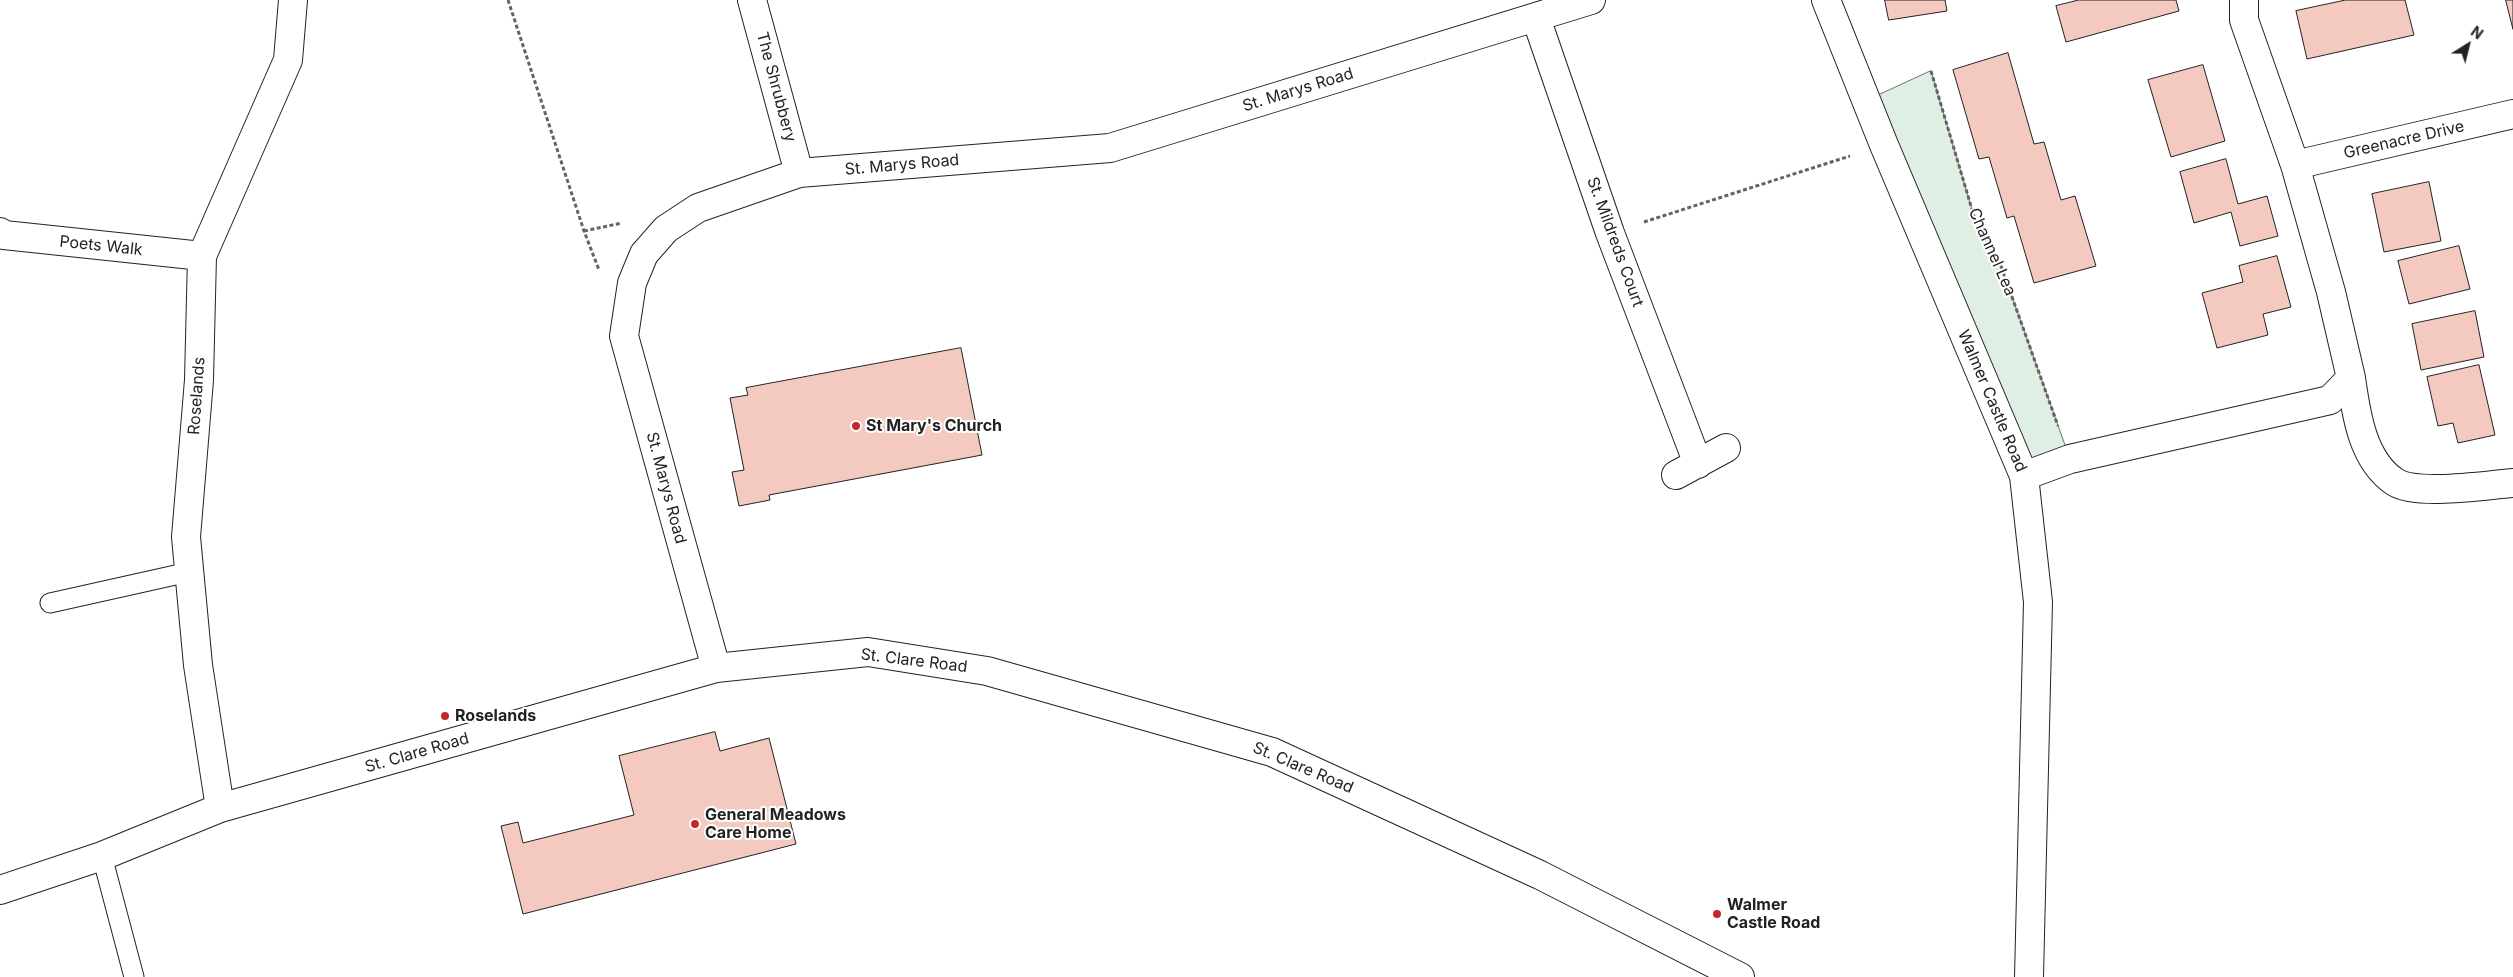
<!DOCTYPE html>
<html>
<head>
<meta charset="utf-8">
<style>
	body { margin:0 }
	#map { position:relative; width:2513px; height:977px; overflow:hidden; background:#fff; font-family:Inter,sans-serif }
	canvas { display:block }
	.north { position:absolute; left:2443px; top:20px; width:50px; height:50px; -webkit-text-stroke:4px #fff; paint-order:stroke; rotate:36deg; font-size:14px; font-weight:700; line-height:20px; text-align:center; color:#222 }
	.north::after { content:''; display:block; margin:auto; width:18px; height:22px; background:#222; clip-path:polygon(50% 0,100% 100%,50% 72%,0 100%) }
</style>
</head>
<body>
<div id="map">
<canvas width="2513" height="977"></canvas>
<div class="north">N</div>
</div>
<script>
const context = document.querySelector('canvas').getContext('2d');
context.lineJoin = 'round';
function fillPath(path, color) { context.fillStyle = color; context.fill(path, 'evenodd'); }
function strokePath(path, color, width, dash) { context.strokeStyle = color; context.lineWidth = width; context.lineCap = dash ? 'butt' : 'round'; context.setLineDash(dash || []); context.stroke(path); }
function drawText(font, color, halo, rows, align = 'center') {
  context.font = font + ' Inter,sans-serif'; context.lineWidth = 4; context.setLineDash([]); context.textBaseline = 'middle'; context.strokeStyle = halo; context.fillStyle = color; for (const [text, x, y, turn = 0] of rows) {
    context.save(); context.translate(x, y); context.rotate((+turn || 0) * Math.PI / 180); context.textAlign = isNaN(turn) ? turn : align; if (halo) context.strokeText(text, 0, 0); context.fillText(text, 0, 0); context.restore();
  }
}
const green = new Path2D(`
	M 1931,71 L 1976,223 L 2001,266 L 2070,459 L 2024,476 L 1866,101 Z`);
fillPath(green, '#e0efe3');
strokePath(green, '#6f6f6f', 1);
const building = new Path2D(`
	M 1885,0 L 1945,0 L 1947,11 L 1889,20 Z
	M 2079,0 L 2176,0 L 2179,11 L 2066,42 L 2056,6 Z
	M 2346,0 L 2405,0 L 2414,35 L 2307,59 L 2296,11 Z
	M 2506,0 L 2513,0 L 2513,29 Z
	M 2008,53 L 2034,144 L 2044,142 L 2061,200 L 2075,196 L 2096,266 L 2034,283 L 2014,216 L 2007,218 L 1989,157 L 1979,159 L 1953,70 Z
	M 2203,65 L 2225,141 L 2171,157 L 2148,80 Z
	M 2226,159 L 2238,204 L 2267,196 L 2278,236 L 2240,246 L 2231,212 L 2194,223 L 2180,172 Z
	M 2429,182 L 2441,241 L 2384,252 L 2372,194 Z
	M 2459,246 L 2470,289 L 2409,304 L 2398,261 Z
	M 2277,256 L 2291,307 L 2263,314 L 2268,335 L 2217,348 L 2202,293 L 2243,282 L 2239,266 Z
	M 2475,311 L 2484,357 L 2421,370 L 2412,324 Z
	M 961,348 L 982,455 L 769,495 L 770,500 L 739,506 L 732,472 L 744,470 L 730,398 L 748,395 L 746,388 Z
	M 2479,365 L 2495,435 L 2458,443 L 2453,423 L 2438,426 L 2427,377 Z
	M 715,732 L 720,751 L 769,738 L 796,844 L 523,914 L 501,826 L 518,822 L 523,843 L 634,815 L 619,756 Z`);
fillPath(building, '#f3c9c0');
strokePath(building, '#222', 1);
const lane = new Path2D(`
	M 50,603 L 189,572
	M 102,856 L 134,977`);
const street = new Path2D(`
	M 752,0 L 799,173
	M 1826,0 L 1884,145 L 2024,476 L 2038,602 L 2029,977
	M 1536,18 L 1610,233 L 1698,464
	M 2295,165 L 2513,114
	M 0,232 L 4,235 L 202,256
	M 2351,378 C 2356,413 2362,460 2395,482 C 2417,496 2486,485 2513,483
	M 1676,475 L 1726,448
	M 2024,476 L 2070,459 L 2330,400 L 2351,378 L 2331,292 L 2295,165 L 2244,20 L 2244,0
	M 716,668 L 624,336 L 632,283 L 644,254 L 666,229 L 698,208 L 799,173 L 1110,148 L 1591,0
	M 220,808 L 198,665 L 186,537 L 199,380 L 202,256 L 288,60 L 293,0
	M 0,890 L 102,856 L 220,808 L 716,668 L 868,652 L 987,671 L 1272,752 L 1540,875 L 1740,977`);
strokePath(lane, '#222', 21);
strokePath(street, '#222', 30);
strokePath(new Path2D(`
	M 508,0 L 584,231 L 599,270
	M 1931,71 L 1976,223 L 2001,266 L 2058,426
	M 1644,222 L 1850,156
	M 584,231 L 622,223`), '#646464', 3, [4, 2.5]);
strokePath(lane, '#fff', 19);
strokePath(street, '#fff', 28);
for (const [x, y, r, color] of [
	[856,426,5,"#c62828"],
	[445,716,5,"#c62828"],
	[695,824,5,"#c62828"],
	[1717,914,5,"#c62828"]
]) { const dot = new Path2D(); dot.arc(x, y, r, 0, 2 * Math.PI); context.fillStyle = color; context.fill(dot); strokePath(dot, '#fff', 2); }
drawText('16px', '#222', '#fff', [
	["The Shrubbery",776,87,75],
	["St. Marys Road",1298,90,-17],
	["Greenacre Drive",2404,140,-13],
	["St. Marys Road",902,165,-5],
	["St. Mildreds Court",1615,242,70],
	["Poets Walk",101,246,6],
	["Channel Lea",1992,252,66],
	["Roselands",197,396,-86],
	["Walmer Castle Road",1992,401,67],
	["St. Marys Road",666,488,75],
	["St. Clare Road",914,661,7],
	["St. Clare Road",417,753,-16],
	["St. Clare Road",1303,768,23]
]);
drawText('bold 16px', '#222', '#fff', [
	["St Mary's Church",866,426],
	["Roselands",455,716],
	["General Meadows",705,815],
	["Care Home",705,833],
	["Walmer",1727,905],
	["Castle Road",1727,923]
], 'left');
</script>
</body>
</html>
